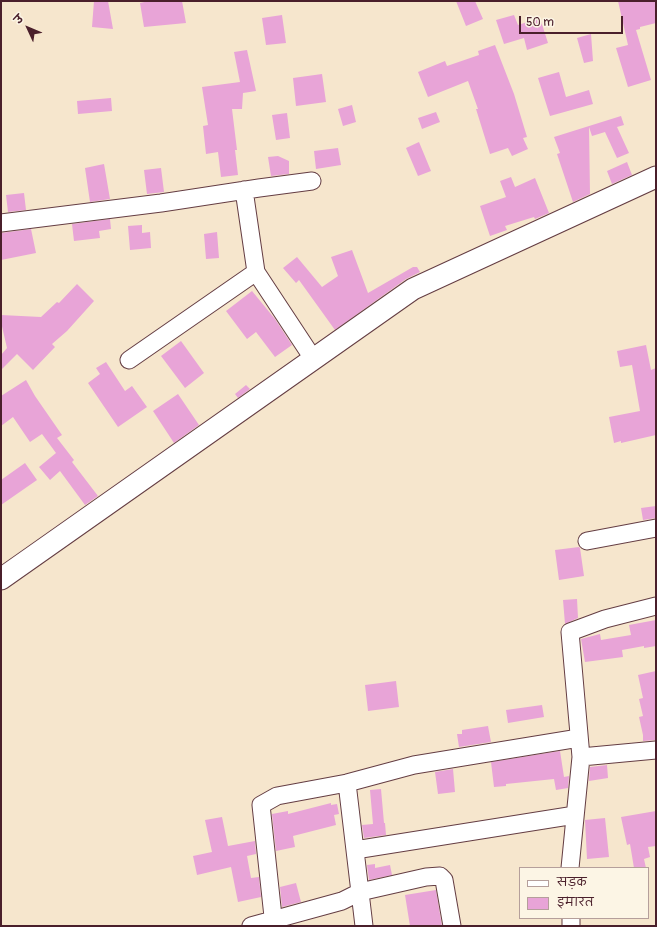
<!DOCTYPE html>
<html>
<head>
<meta charset="utf-8">
<style>
	body { margin:0 }
	#map { position:relative; width:657px; height:927px; overflow:hidden; background:#f6e6cd; font-family:Pangolin,"Playpen Sans Deva",sans-serif }
	canvas { display:block }
	.frame { position:absolute; inset:0; border:2px solid #4a1f2b; pointer-events:none }
	.legend { position:absolute; left:519px; top:867px; width:130px; height:52px; box-sizing:border-box; background:#fcf5e5; border:1px solid #b59f9b; margin:0; padding:5px 7px; list-style:none; font-size:12px; color:#4a1f2b }
	.legend li { display:flex; align-items:center; gap:8px; height:20px }
	.legend b { width:20px; border:1px solid #b59f9b }
	.north { position:absolute; left:8px; top:8px; width:40px; height:40px; -webkit-text-stroke:3px #fcf5e5; paint-order:stroke; rotate:314deg; font-size:11px; font-weight:700; line-height:16px; text-align:center; color:#4a1f2b }
	.north::after { content:''; display:block; margin:auto; width:14px; height:18px; background:#4a1f2b; clip-path:polygon(50% 0,100% 100%,50% 72%,0 100%) }
	.scale { position:absolute; left:519px; top:16px; width:104px; height:18px; box-sizing:border-box; border:2px solid #4a1f2b; border-top:0; padding-left:5px; font-size:12px; line-height:14px; white-space:nowrap; color:#4a1f2b; -webkit-text-stroke:3px #fcf5e5; paint-order:stroke }
</style>
</head>
<body>
<div id="map">
<canvas width="657" height="927"></canvas>
<div class="frame"></div>
<ul class="legend">
<li><b style="height:5px;background:#fff"></b>सड़क</li>
<li><b style="height:11px;background:#e8a4d7"></b>इमारत</li>
</ul>
<div class="north">उ</div>
<div class="scale">50 m</div>
</div>
<script>
const context = document.querySelector('canvas').getContext('2d');
context.lineJoin = 'round';
function fillPath(path, color) { context.fillStyle = color; context.fill(path, 'evenodd'); }
function strokePath(path, color, width, dash) { context.strokeStyle = color; context.lineWidth = width; context.lineCap = dash ? 'butt' : 'round'; context.setLineDash(dash || []); context.stroke(path); }
fillPath(new Path2D(`
	M 94,1 L 108,1 L 113,29 L 92,27 Z
	M 149,1 L 182,1 L 186,23 L 144,27 L 140,3 Z
	M 456,1 L 475,1 L 483,19 L 466,26 Z
	M 618,1 L 656,1 L 656,23 L 640,27 L 640,29 L 636,30 L 651,80 L 628,87 L 616,48 L 628,45 Z
	M 282,15 L 286,43 L 266,45 L 262,18 Z
	M 514,15 L 518,25 L 540,18 L 548,43 L 527,50 L 524,38 L 504,44 L 496,20 Z
	M 591,34 L 593,61 L 584,63 L 577,38 Z
	M 495,45 L 514,94 L 527,137 L 523,138 L 528,149 L 512,156 L 508,148 L 490,154 L 476,109 L 478,109 L 468,81 L 428,97 L 418,72 L 445,61 L 447,66 L 479,55 L 478,51 Z
	M 247,50 L 256,91 L 243,93 L 242,109 L 232,109 L 237,150 L 235,150 L 238,175 L 221,177 L 218,152 L 206,154 L 203,126 L 208,125 L 202,87 L 240,82 L 234,52 Z
	M 559,72 L 566,97 L 589,90 L 593,104 L 550,116 L 538,78 Z
	M 322,74 L 326,102 L 296,106 L 293,78 Z
	M 111,98 L 112,111 L 78,114 L 77,101 Z
	M 352,105 L 356,122 L 343,126 L 338,109 Z
	M 436,112 L 440,122 L 422,129 L 418,118 Z
	M 287,113 L 290,138 L 276,140 L 272,115 Z
	M 621,116 L 624,125 L 617,127 L 629,153 L 617,158 L 605,132 L 592,136 L 589,127 L 590,194 L 573,202 L 557,154 L 560,153 L 554,137 Z
	M 419,142 L 431,171 L 418,176 L 406,148 Z
	M 338,148 L 341,165 L 316,169 L 314,151 Z
	M 278,156 L 289,161 L 289,174 L 271,176 L 268,157 Z
	M 627,162 L 632,175 L 612,184 L 607,171 Z
	M 104,164 L 110,199 L 90,202 L 85,168 Z
	M 161,168 L 164,192 L 147,194 L 144,170 Z
	M 511,177 L 515,187 L 535,178 L 549,213 L 535,219 L 534,217 L 505,226 L 507,230 L 490,236 L 480,206 L 506,197 L 500,181 Z
	M 24,193 L 26,210 L 8,212 L 6,195 Z
	M 110,219 L 111,229 L 99,231 L 100,238 L 74,241 L 72,224 Z
	M 142,225 L 142,233 L 150,232 L 151,248 L 130,250 L 128,226 Z
	M 31,229 L 36,253 L 1,260 L 1,233 Z
	M 217,232 L 219,258 L 206,259 L 204,234 Z
	M 352,250 L 368,293 L 413,267 L 417,267 L 420,272 L 406,279 L 335,330 L 299,280 L 296,283 L 283,268 L 297,257 L 322,287 L 338,276 L 331,257 Z
	M 77,284 L 94,301 L 67,331 L 52,344 L 55,347 L 33,370 L 17,354 L 1,370 L 1,355 L 7,348 L 1,322 L 1,315 L 41,317 L 57,302 L 59,303 Z
	M 252,291 L 275,319 L 292,345 L 275,357 L 256,332 L 247,339 L 226,311 Z
	M 181,341 L 204,373 L 185,388 L 161,356 Z
	M 646,345 L 651,370 L 656,368 L 656,435 L 621,443 L 621,441 L 614,443 L 609,417 L 640,411 L 632,365 L 620,367 L 617,351 Z
	M 106,362 L 125,391 L 132,386 L 147,407 L 118,427 L 88,383 L 100,374 L 96,368 Z
	M 26,380 L 35,396 L 62,435 L 57,438 L 74,460 L 72,462 L 98,496 L 85,505 L 60,471 L 50,480 L 39,467 L 56,453 L 42,434 L 30,442 L 13,417 L 1,426 L 1,396 Z
	M 246,385 L 250,389 L 238,398 L 235,394 Z
	M 178,394 L 199,425 L 174,443 L 153,411 Z
	M 25,463 L 37,480 L 1,505 L 1,480 Z
	M 656,506 L 656,518 L 643,520 L 641,508 Z
	M 579,547 L 580,548 L 584,576 L 559,580 L 555,550 Z
	M 577,599 L 578,618 L 565,624 L 563,600 Z
	M 656,620 L 656,646 L 644,648 L 644,646 L 622,650 L 623,657 L 585,662 L 581,639 L 600,634 L 601,640 L 631,635 L 629,625 Z
	M 656,671 L 656,740 L 643,741 L 643,735 L 639,717 L 643,716 L 639,699 L 643,698 L 638,675 Z
	M 396,681 L 399,707 L 368,711 L 365,685 Z
	M 542,705 L 544,717 L 508,723 L 506,710 Z
	M 488,726 L 491,742 L 459,747 L 457,734 L 462,734 L 462,730 Z
	M 560,751 L 564,777 L 569,776 L 568,788 L 556,790 L 554,779 L 506,784 L 506,786 L 494,787 L 491,762 Z
	M 607,765 L 608,778 L 589,781 L 590,767 Z
	M 453,769 L 455,792 L 438,794 L 435,772 Z
	M 381,789 L 384,823 L 385,823 L 386,835 L 364,838 L 362,825 L 373,824 L 370,790 Z
	M 331,803 L 331,805 L 337,804 L 339,814 L 334,815 L 336,825 L 293,836 L 295,847 L 276,851 L 272,814 L 288,811 L 288,814 Z
	M 656,811 L 656,846 L 648,847 L 650,857 L 644,859 L 646,868 L 634,868 L 630,844 L 627,845 L 621,817 Z
	M 222,817 L 228,846 L 255,841 L 256,854 L 247,856 L 251,878 L 259,877 L 261,897 L 238,902 L 231,867 L 197,875 L 193,856 L 212,852 L 205,820 Z
	M 605,818 L 609,857 L 587,859 L 585,820 Z
	M 375,864 L 375,868 L 390,865 L 392,875 L 369,880 L 367,865 Z
	M 296,883 L 301,902 L 282,907 L 280,887 Z
	M 436,890 L 442,926 L 410,926 L 405,895 Z`), '#e8a4d7');
const minor = new Path2D(`
	M 244,190 L 256,272 L 314,360
	M 1,223 L 161,203 L 259,188 L 312,181
	M 129,360 L 256,272
	M 587,541 L 656,528
	M 581,757 L 570,632 L 605,619 L 656,606
	M 347,783 L 364,926
	M 355,850 L 575,815
	M 570,868 L 581,757 L 656,750
	M 571,918 L 571,926
	M 251,926 L 342,901 L 360,892 L 426,877 L 440,876 L 444,880 L 452,926
	M 274,926 L 261,805 L 277,796 L 347,783 L 414,765 L 579,738`);
const tertiary = new Path2D(`
	M 1,579 L 413,289 L 656,177`);
strokePath(minor, '#643d43', 19);
strokePath(tertiary, '#643d43', 23);
strokePath(minor, '#fff', 17);
strokePath(tertiary, '#fff', 21);
</script>
</body>
</html>
